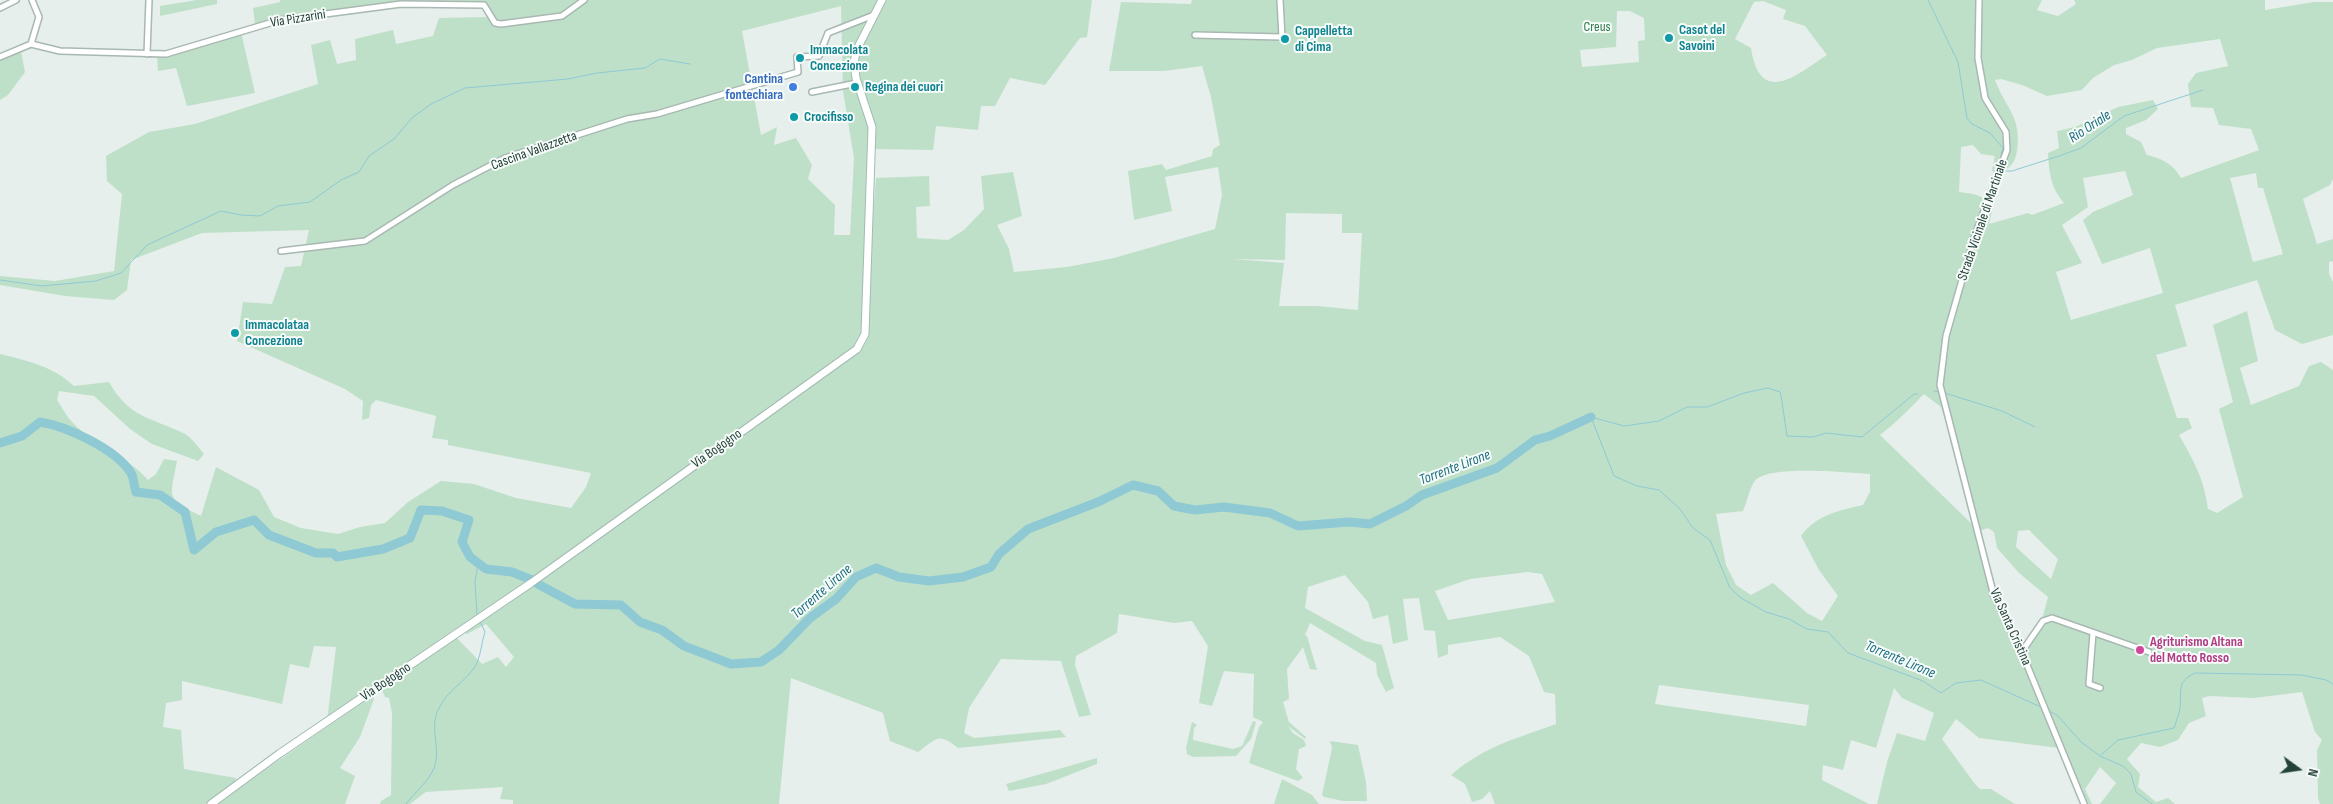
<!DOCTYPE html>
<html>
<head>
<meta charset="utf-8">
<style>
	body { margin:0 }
	#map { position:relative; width:2333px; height:804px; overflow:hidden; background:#e6efeb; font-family:"Sofia Sans Condensed",sans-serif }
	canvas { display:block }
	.north { position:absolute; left:2273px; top:744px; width:50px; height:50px; -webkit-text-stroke:4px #f7fbf9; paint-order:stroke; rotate:104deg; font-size:14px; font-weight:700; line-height:20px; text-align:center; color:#24423a }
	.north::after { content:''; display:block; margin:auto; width:18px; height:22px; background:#24423a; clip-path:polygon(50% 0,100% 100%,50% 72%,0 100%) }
</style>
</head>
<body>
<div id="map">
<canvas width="2333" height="804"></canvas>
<div class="north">N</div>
</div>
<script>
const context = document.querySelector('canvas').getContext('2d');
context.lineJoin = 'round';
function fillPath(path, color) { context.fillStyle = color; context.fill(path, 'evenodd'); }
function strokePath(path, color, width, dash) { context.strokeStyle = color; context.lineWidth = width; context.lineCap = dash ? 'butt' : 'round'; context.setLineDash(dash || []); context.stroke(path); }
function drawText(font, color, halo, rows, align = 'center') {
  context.font = font + ' "Sofia Sans Condensed",sans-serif'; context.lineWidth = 4; context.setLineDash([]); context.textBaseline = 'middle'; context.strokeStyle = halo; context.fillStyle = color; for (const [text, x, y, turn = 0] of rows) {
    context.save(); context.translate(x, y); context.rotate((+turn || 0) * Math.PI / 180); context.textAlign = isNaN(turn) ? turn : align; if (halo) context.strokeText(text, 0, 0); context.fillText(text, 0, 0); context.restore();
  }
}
fillPath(new Path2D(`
	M 197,0 L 217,0 L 217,4 L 160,16 L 160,6 Z
	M 280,0 L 583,0 L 562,16 L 501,23 L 496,22 L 489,7 L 483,3 L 408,2 L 280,18 L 255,24 L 253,8 L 280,2 Z
	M 585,0 L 880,0 C 870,19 852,41 852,62 C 851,84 865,104 868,125 C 874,167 868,216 866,259 L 870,260 L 876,178 L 929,176 L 930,206 L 916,207 L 917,238 L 948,240 L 964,230 L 984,209 L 981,176 L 1013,172 L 1022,216 L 997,225 L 1009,249 L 1014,272 L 1067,267 L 1114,258 L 1215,229 L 1222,195 L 1218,167 L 1165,177 L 1172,211 L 1134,220 L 1128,171 L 1162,164 L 1166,170 L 1212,156 L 1213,149 L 1220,145 L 1211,97 L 1202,66 L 1164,71 L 1109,71 L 1121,2 L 1191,4 L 1192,0 L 2042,0 L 2037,10 L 2058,16 L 2076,4 L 2074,0 L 2265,0 L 2265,10 L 2314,2 L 2333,2 L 2333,179 L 2330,185 L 2303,199 L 2317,244 L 2333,239 L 2333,261 L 2329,262 L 2329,274 L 2333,282 L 2333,335 L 2302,344 L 2275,330 L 2257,280 L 2175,305 L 2187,346 L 2156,355 L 2177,418 L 2188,418 L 2192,428 L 2179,435 C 2194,461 2204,479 2208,509 L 2217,513 L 2243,497 L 2219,409 L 2233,402 L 2213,325 L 2247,311 L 2258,361 L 2240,368 L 2251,405 L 2299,386 L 2309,366 L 2321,362 L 2333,370 L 2333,804 L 2320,804 L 2318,798 L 2317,750 L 2322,740 L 2315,732 L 2302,692 L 2254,698 L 2209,696 L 2202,698 L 2206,716 L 2189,723 L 2178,740 L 2160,747 L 2141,743 L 2127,759 L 2140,774 L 2138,787 L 2156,802 L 2168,798 L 2175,804 L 2100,804 L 2116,783 L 2100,767 L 2085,789 L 2092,804 L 2086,804 L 2081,792 L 2084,789 L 2080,790 L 2022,650 L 2048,620 L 2054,620 L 2092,634 L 2089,686 L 2094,633 L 2051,616 L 2042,620 L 2048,597 L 2019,573 L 1997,548 L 1994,532 L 1988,528 L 1979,531 L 1954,431 L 1949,432 L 1941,407 L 1924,394 C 1910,408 1896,423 1880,435 L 1975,527 L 1993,596 L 2020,649 L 2059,748 L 1979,738 L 1956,719 L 1942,739 L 1975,784 L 1980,789 L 1991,789 L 2015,804 L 1877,804 L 1887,762 L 1897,733 L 1925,741 L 1934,713 L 1902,698 L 1894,688 L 1876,748 L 1851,740 L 1843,770 L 1823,765 L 1822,780 L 1869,804 L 1495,804 L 1490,791 L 1482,799 L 1472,802 L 1465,784 L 1451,775 C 1485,746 1515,739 1556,724 L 1555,694 L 1544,692 L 1529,656 L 1500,637 L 1448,645 L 1448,654 L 1438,658 L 1435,631 L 1424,630 L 1419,598 L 1403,599 L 1408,640 L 1393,644 L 1388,615 L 1373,619 L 1368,602 L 1345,575 L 1308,587 L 1305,608 L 1365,641 L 1382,645 L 1394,688 L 1386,692 L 1377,675 L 1376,663 L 1310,623 L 1305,635 L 1307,636 L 1317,670 L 1310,669 L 1303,647 L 1287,669 L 1289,699 L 1283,702 L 1289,722 L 1306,737 L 1305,739 L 1288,726 L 1293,733 L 1304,740 L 1306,746 L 1299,749 L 1296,769 L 1303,778 L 1298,781 L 1249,763 L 1259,727 L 1263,722 L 1253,717 L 1254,674 L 1224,671 L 1212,706 L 1199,703 L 1208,646 L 1192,621 L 1174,623 L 1119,614 L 1117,633 L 1076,656 L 1075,665 L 1091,715 L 1079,717 L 1061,661 L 1001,659 L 969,708 L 964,733 L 974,738 L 1060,730 L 1066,737 L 958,748 C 938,732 937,738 918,752 L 890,741 L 883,713 L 791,678 L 779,804 L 513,804 L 513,800 L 500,799 L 503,787 L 426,792 L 410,804 L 380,804 L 381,801 L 391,795 L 392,713 L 389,698 L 385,697 L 382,690 L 456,637 L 482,664 L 498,657 L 506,667 L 514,657 L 486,624 L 467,634 L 455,629 L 327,721 L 336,647 L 314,646 L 309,668 L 290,664 L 282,704 L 182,681 L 182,700 L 166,703 L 163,727 L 181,730 L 184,769 L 236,778 L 235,785 L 209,804 L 0,804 L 0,354 C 28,361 53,366 74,386 L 109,382 C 130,419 151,417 185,434 C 192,438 199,448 204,454 L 198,461 L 152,444 L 130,429 L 94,396 L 59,391 L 57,400 C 62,407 66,416 73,423 C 95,446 127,456 148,480 L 156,474 L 164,459 L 177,461 C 170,499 165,498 201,516 L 216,467 L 259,490 L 274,517 L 301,528 L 338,534 L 360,527 L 385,523 L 408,502 L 441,481 L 474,484 L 516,498 L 571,508 L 586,487 L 591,473 L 448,445 L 448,440 L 432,438 L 436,416 L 376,400 L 371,405 L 369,418 L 362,420 L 363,401 L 345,389 L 237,341 L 243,302 L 272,304 L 285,267 L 301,266 L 309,230 L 202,233 L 131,260 L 127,290 L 114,300 L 65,296 L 0,285 L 0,276 L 55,281 L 114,271 L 122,194 L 107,181 L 106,156 L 149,132 L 195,124 L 318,84 L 311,45 L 330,40 L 337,64 L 356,60 L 355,39 L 393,30 L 396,44 L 433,36 L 439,18 L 487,17 L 495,24 L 501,26 L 562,17 ZM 1763,1 L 1786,10 L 1783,19 L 1805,26 L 1827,55 C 1798,74 1760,108 1751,48 L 1735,39 L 1754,2 ZM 841,6 L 843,91 L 854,158 L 850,235 L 834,235 L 835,205 L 808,179 L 812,165 L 796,138 L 774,145 L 777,127 L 761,135 L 742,31 ZM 1617,11 L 1630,11 L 1644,18 L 1645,40 L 1638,41 L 1639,62 L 1582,67 L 1580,50 L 1616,47 ZM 2220,39 L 2228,66 L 2196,73 L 2188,84 L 2191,107 L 2213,108 L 2219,125 L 2251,129 L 2259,150 L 2181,178 C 2173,164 2163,159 2147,155 L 2141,142 L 2126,134 L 2126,128 L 2146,120 L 2158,109 L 2153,100 L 2118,107 L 2075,127 L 2057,131 L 2059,148 L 2048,153 C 2049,173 2051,188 2064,203 L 2032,215 L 2028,213 L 1989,224 L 1993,207 C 1983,194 1974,194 1959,192 L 1961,147 L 1973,145 L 1981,154 L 1995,156 L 1992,170 L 1994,174 C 2008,170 2015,165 2017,151 C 2022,117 2006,109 1995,80 L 2001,79 L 2022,85 L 2047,96 L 2082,90 L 2093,78 L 2114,65 L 2132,60 L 2157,48 ZM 2125,171 L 2133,195 L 2093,212 L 2083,220 L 2102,264 L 2150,248 L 2163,293 L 2071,320 L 2056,272 L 2082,263 L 2062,225 L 2088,207 L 2083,178 ZM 2256,173 L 2258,188 L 2263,188 L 2283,254 L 2253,262 L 2230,178 ZM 1286,213 L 1342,214 L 1342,233 L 1362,233 L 1358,310 L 1317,306 L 1279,306 L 1284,263 L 1233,259 L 1285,260 ZM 1826,471 L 1870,474 L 1870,492 L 1863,505 C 1840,510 1816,515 1801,536 L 1819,570 L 1838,596 L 1822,621 L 1807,613 L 1773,583 L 1751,595 L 1736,585 L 1726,565 L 1716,514 L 1743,511 C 1747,502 1749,490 1754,482 C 1763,468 1810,471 1826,471 ZM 2029,530 L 2058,559 L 2051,579 L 2016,547 L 2018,531 ZM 1528,572 L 1542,574 L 1555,602 L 1448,620 L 1435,591 L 1470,579 ZM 1659,685 L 1809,705 L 1806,726 L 1655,704 Z
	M 883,0 L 1092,0 L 1087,37 L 1080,38 L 1045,85 L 1010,78 L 995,106 L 981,106 L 978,130 L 936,126 L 933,150 L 874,149 L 875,127 L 857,68 L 859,49 Z
	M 241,32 L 255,93 L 187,106 L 176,68 L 158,71 L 157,55 Z
	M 21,52 L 25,72 L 8,95 L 0,100 L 0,59 Z
	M 373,695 L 374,699 L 360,737 L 340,768 L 355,776 L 345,804 L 216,804 Z
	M 1253,721 L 1256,722 L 1251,739 L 1236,756 L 1193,757 L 1187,754 L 1186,748 L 1192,722 L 1197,725 L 1194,728 L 1193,740 L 1233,749 L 1242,746 Z
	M 1330,741 L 1358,745 L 1366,782 L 1367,801 L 1343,801 L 1324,797 L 1322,795 L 1332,748 Z
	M 1097,758 L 1097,764 L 1046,784 L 1009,791 L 1006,784 Z
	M 1282,779 L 1312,795 L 1319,804 L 1274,804 Z`), '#bfe0c8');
strokePath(new Path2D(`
	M 1928,0 L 1958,62 L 1967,118 L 1972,124 L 1990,133 L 2003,148 L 2001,155
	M 2002,171 L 2012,171 L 2062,155 L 2081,148 L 2124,116 L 2203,90
	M 0,280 L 42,286 L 96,281 L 121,273 L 147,245 L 221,211 L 241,215 L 260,216 L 278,206 L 310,202 L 341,180 L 359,172 L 369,156 L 394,139 L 412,118 L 431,104 L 465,88 L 568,79 L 597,73 L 645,68 L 660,59 L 690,64
	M 1934,391 L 1939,392
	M 1945,393 L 2002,411 L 2035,427
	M 1591,417 L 1614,476 L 1637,486 L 1659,490 L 1680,509 L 1693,528 L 1710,540 L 1730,588 L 1741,598 L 1766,612 L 1789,619 L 1807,629 L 1828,632 L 1848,653 L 1923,681 L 1941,693 L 1956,683 L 1981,680 L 2043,708
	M 1591,417 L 1624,426 L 1659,421 L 1687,407 L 1707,407 L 1744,393 L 1768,388 L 1780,392 L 1781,395 L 1787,436 L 1813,437 L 1826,433 L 1862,437 L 1914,394 L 1918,394
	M 477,615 L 475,582 L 478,564
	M 2049,711 L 2057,715 L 2081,742 L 2100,756 L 2123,766 L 2131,774 L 2136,792 L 2152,804
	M 2101,755 L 2118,740 L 2174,728 C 2176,721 2179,715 2180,708 C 2182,690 2176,682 2195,673 L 2302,675 L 2326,680 L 2333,684
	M 406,804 C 414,793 429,781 434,768 C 441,752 431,732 436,715 C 445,691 461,686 474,668 C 481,658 481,644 485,632 L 480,621`), '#8ec9d4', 1);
strokePath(new Path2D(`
	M 0,443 L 22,436 L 40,422 C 66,426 116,449 131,473 C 134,478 134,486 136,492 L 160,495 L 185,512 L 194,550 L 216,532 L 254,520 L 269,535 L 316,553 L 333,553 L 337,557 L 383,549 L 410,538 L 421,510 L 442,511 L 469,520 L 462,542 L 470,557 L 486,569 L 512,572 L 532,580
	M 536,583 L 575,604 L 621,605 L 640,622 L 662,630 L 684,646 L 731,664 L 761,662 L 779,650 L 810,618 L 836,599 L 856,577 L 876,568 L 899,577 L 929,581 L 963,577 L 991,567 L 999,554 L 1028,529 L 1098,502 L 1133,485 L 1158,491 L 1174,506 L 1195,510 L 1224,507 L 1270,513 L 1298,526 L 1349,522 L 1370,524 L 1406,506 L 1422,495 L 1497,468 L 1535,440 L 1550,436 L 1591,417`), '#8ec9d4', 9);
const minor = new Path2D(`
	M 1979,0 L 1978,58 L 1985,98 L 2006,132 L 2007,150 L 1974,238 L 1946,336 L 1940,385 L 1994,596 L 2020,648 L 2084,804
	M 0,8 L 16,0
	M 1195,35 L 1282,37 L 1280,0
	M 31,44 L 60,51 L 166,54 L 280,20 L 401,4 L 484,5 L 495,23 L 501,24 L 562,16 L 584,0
	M 31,44 L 39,17 L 32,0
	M 147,54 L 149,0
	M 0,57 L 31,44
	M 812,92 L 857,83
	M 281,251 L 365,241 L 453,185 L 505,158 L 627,119 L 657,114 L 798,72 L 797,57 L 819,56 L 828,33 L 874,15
	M 2093,633 L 2089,684 L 2100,688
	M 2020,648 L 2025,647 L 2043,621 L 2052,618 L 2149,652`);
const secondary = new Path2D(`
	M 211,804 L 279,754 L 531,583 L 857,349 L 865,334 L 872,127 L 856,78 L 854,62 L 857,49 L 882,0`);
strokePath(minor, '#a8b8b2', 8);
strokePath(secondary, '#a4bbb3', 9);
strokePath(minor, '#fff', 5);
strokePath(secondary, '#fff', 7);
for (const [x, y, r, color] of [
	[1669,38,5,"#0f9aa8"],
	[1285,39,5,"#0f9aa8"],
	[800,58,5,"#0f9aa8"],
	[793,87,5,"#3f7fe0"],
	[855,87,5,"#0f9aa8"],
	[794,117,5,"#0f9aa8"],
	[235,333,5,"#0f9aa8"],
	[2140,650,5,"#d1479c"]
]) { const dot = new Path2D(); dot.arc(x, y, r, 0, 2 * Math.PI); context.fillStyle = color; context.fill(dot); strokePath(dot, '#f7fbf9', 2); }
drawText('14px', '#24423a', '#f7fbf9', [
	["Via Pizzarini",298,19,-9],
	["Cascina Vallazzetta",534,151,-20],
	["Strada Vicinale di Martinale",1983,220,-71],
	["Via Bogogno",717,449,-35],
	["Via Santa Cristina",2010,627,66],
	["Via Bogogno",386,682,-34]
]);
drawText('14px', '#2d7a4b', '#f7fbf9', [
	["Creus",1597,27]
]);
drawText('bold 14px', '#0d838f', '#f7fbf9', [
	["Casot del",1679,30],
	["Savoini",1679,46],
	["Cappelletta",1295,31],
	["di Cima",1295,47],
	["Immacolata",810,50],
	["Concezione",810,66],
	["Regina dei cuori",865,87],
	["Crocifisso",804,117],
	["Immacolataa",245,325],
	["Concezione",245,341]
], 'left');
drawText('bold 14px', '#366cbe', '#f7fbf9', [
	["Cantina",783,79],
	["fontechiara",783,95]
], 'right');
drawText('bold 14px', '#b23c85', '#f7fbf9', [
	["Agriturismo Altana",2150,642],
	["del Motto Rosso",2150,658]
], 'left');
drawText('italic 15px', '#1c6f80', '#f7fbf9', [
	["Rio Oriale",2090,127,-33],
	["Torrente Lirone",1455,468,-21],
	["Torrente Lirone",822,592,-41],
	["Torrente Lirone",1900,660,23]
]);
</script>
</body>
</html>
